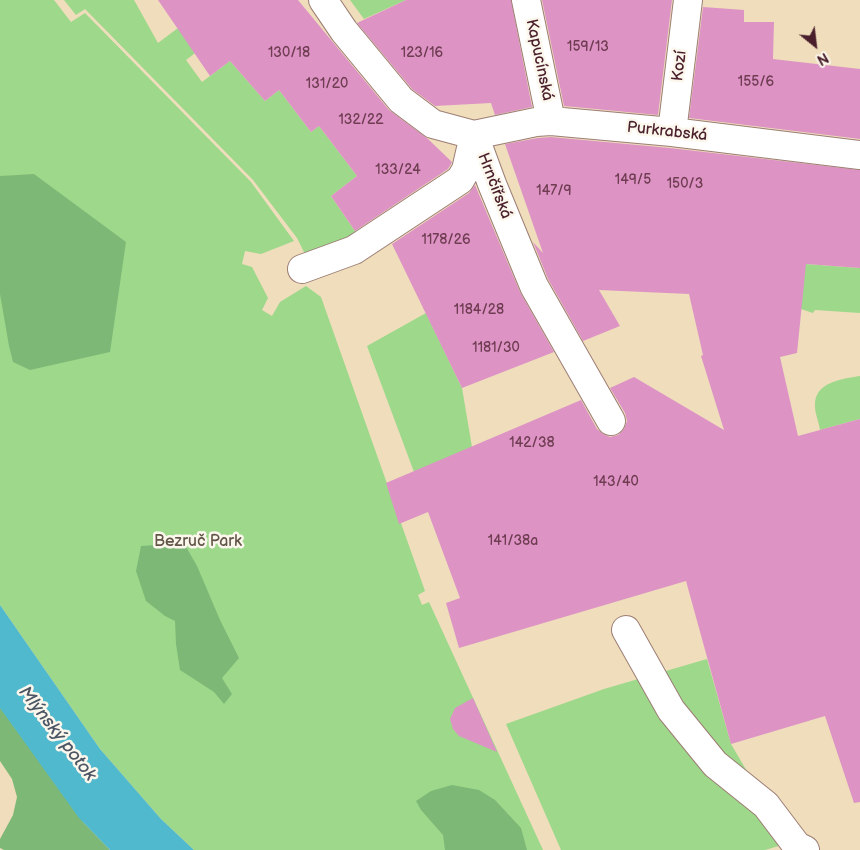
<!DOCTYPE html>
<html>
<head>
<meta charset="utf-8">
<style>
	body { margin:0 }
	#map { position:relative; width:860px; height:850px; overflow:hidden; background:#efddbc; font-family:"Balsamiq Sans",sans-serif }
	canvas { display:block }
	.north { position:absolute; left:790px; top:20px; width:50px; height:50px; -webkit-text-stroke:4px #fbf7ec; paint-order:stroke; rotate:151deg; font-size:14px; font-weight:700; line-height:20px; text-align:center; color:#4a1f2b }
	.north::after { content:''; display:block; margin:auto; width:18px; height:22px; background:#4a1f2b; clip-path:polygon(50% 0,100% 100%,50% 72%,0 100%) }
</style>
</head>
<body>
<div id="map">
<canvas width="860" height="850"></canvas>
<div class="north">N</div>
</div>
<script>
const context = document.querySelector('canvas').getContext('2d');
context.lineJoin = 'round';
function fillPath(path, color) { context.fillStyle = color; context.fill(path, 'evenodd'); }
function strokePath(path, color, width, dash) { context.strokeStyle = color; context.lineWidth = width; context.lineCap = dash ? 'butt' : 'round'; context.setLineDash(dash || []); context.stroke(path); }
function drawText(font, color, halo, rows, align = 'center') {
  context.font = font + ' "Balsamiq Sans",sans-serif'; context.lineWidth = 5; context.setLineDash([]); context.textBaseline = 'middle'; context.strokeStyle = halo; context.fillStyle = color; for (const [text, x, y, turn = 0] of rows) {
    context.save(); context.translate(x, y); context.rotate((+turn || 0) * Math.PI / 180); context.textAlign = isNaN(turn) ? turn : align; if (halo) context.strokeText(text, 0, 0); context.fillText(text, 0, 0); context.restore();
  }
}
fillPath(new Path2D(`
	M 0,0 L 54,0 L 71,22 L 85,13 L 251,182 L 294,241 L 261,254 L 245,251 L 242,264 L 252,267 L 268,298 L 262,310 L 272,316 L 280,302 L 306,286 L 321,297 L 425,591 L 418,595 L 422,605 L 429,602 L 543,850 L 194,850 L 161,819 L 100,749 L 0,605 Z
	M 64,0 L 134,0 L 158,43 L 202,10 L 219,35 L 186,60 L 202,82 L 230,61 L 265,101 L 279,90 L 311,132 L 319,126 L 357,176 L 331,196 L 357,234 L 307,258 L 297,238 L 253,180 L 85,9 L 76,15 Z
	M 350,0 L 406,0 L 364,19 Z
	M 791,263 L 860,268 L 860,313 L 815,310 L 813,313 L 801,309 Z
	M 426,313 L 462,388 L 472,447 L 414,472 L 367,346 Z
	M 860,376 L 860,419 L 820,430 C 819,422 815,414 815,406 C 814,382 842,379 860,376 Z
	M 707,659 L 731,744 L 789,843 L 765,850 L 561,850 L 506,724 L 604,689 Z`), '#9dd88b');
fillPath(new Path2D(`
	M 34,174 L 126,242 L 110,352 L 30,370 L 13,362 L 9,346 L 0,294 L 0,176 Z
	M 156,545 L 185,545 L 197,566 L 220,620 L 239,658 L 222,678 L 232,694 L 224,704 L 214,692 L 180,670 L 176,644 L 175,621 L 165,616 L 146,601 L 136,571 L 141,546 Z
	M 0,707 L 83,822 L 110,850 L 4,850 L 0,848 L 0,839 L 13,815 L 17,797 L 12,779 L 0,761 Z
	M 452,785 L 479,790 L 495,800 L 521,828 L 527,850 L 445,850 L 443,835 L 421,810 L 416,801 L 431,791 Z`), '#7eb877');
fillPath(new Path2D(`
	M 0,605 L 100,749 L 161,819 L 194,850 L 110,850 L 79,818 L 0,708 Z`), '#50b9cd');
fillPath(new Path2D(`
	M 158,0 L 298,0 L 389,110 L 428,139 L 452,162 L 451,164 L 448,169 L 355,231 L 331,196 L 357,176 L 319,126 L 311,132 L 279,90 L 265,101 L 230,61 L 210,76 Z
	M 406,0 L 511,0 L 532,107 L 495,115 L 491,103 L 435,106 L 412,89 L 357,23 Z
	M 542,0 L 672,0 L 658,115 L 564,106 Z
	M 703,7 L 744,10 L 744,22 L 774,22 L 773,59 L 860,69 L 860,139 L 689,118 Z
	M 551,137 L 670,148 L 860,170 L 860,268 L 806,264 L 797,353 L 780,357 L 798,436 L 860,419 L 860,802 L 854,803 L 825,716 L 731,744 L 686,581 L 459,648 L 446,603 L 460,598 L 428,512 L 399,524 L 386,483 L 581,400 L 597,429 L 603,434 L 610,437 L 618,435 L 624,429 L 627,421 L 625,413 L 610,388 L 634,377 L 724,430 L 701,356 L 703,355 L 689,294 L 599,290 L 620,326 L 583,341 L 548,279 L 533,242 L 543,253 L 505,144 L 538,138 Z
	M 475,185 L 520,292 L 554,352 L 462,388 L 392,244 L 469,193 Z
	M 473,698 L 497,752 L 459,736 L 453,729 L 450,719 L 455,708 Z`), '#dd94c5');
const minor = new Path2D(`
	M 323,0 L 344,31 L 401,100 L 433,124 L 474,135 L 536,122 L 551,121 L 672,132 L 860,155
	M 526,0 L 551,121
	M 672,132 L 688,0
	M 474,135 L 492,184 L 534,286 L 611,421
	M 302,269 L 354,250 L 460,180 L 466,170 L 474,135
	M 626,630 L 671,710 L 715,764 L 766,805 L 797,846 L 805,850`);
strokePath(minor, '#9c7e74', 30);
strokePath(minor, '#fff', 28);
drawText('14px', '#6f3c52', null, [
	["159/13",588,47],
	["130/18",289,53],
	["123/16",422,53],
	["155/6",756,82],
	["131/20",327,84],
	["132/22",361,120],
	["133/24",398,170],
	["149/5",633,180],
	["150/3",685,184],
	["147/9",554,191],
	["1178/26",446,240],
	["1184/28",479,310],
	["1181/30",496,348],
	["142/38",532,443],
	["143/40",616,482],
	["141/38a",513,541]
]);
drawText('16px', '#4a1f2b', '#fbf7ec', [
	["Kapucínská",539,60,78],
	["Kozí",680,66,-83],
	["Purkrabská",667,132,6],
	["Hrnčířská",494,186,69]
]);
drawText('16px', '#635648', '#fbf7ec', [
	["Bezruč Park",198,542]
]);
drawText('italic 18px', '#4c5564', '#fbf7ec', [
	["Mlýnský potok",57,734,52]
]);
</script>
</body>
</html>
